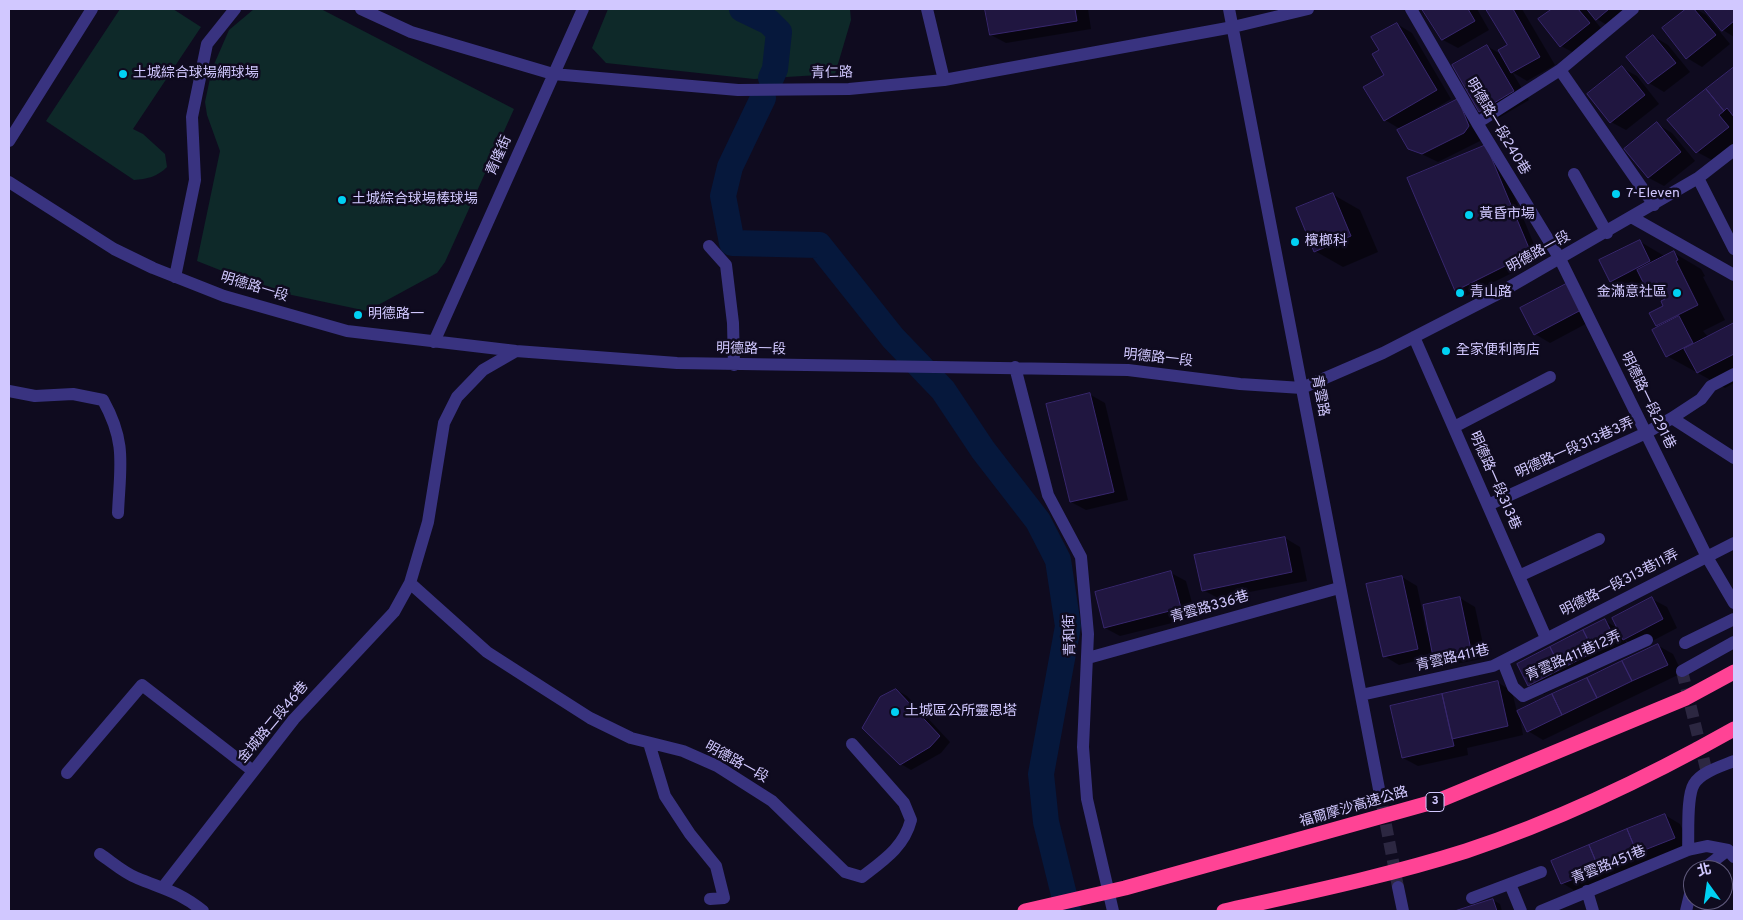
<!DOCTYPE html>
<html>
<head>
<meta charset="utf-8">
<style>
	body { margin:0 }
	#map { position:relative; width:1743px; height:920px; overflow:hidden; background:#0f0b1f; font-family:Overpass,"Noto Sans TC",sans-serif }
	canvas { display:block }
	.frame { position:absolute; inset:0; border:10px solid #d1c8ff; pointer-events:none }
	.north { position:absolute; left:1683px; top:860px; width:50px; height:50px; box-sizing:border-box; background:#0f0b1f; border:1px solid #5d5779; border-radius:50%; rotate:346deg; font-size:14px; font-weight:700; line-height:20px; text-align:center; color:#d1c8ff }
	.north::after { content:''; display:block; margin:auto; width:18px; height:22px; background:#00d1f3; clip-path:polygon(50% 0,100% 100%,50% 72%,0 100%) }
</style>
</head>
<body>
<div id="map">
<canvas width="1743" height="920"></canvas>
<div class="frame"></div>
<div class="north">北</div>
</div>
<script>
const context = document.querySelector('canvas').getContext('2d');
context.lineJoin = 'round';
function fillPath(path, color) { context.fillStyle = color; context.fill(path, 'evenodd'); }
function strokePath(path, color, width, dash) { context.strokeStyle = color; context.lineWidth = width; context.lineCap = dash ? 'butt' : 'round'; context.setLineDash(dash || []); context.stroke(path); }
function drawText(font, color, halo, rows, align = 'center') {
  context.font = font + ' Overpass,"Noto Sans TC",sans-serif'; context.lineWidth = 5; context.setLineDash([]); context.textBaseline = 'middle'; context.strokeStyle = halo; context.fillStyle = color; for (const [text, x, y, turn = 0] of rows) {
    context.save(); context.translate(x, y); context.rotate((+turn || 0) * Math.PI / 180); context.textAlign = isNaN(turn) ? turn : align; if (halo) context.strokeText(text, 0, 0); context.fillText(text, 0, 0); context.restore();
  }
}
fillPath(new Path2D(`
	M 120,9 L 173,9 L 201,27 L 133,129 L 143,134 L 165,154 L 167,167 C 157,177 147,179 134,180 L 46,121 Z
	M 254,9 L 321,9 L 514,109 L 445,262 L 437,273 L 367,311 L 273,291 L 197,261 L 220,151 L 207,115 L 205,102 L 212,69 L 229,30 Z
	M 608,9 L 850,9 L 851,20 L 835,74 L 754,79 L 606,63 L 592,48 Z`), '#0e2929');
fillPath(new Path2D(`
	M 986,9 L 1088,9 L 1091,29 L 1006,43 L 991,35 Z
	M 1424,9 L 1477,9 L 1489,30 L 1458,48 L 1443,40 Z
	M 1487,9 L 1522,9 L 1555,65 L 1527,81 L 1512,72 L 1529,100 L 1495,120 L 1480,111 L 1487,46 L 1502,55 L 1508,46 Z
	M 1554,9 L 1634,9 L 1612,28 L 1597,19 L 1589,10 L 1588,12 L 1604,32 L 1576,54 L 1561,46 L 1540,20 Z
	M 1688,9 L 1696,9 L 1706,15 L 1730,44 L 1702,67 L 1687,58 L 1663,29 Z
	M 1706,9 L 1734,9 L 1734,37 L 1723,30 Z
	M 1397,24 L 1412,33 L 1451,99 L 1421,117 L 1422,119 L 1458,100 L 1484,135 L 1480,141 L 1438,162 L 1409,148 L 1400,129 L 1385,120 L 1386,75 L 1380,50 Z
	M 1653,36 L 1668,45 L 1690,72 L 1664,92 L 1649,83 L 1628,57 Z
	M 1622,68 L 1637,76 L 1659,104 L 1626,130 L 1611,122 Z
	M 1734,68 L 1734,143 L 1712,160 L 1697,152 L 1669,120 Z
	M 1657,124 L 1672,133 L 1695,161 L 1664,186 L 1649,178 L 1626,149 Z
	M 1496,152 L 1540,259 L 1466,296 L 1456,290 L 1409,178 Z
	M 1332,194 L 1360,210 L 1378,252 L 1343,267 L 1315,251 Z
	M 1639,241 L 1666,257 L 1674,253 L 1701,269 L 1705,276 L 1703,277 L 1725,320 L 1703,331 L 1709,338 L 1734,325 L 1734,383 L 1725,388 L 1667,356 L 1660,327 L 1657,325 L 1667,299 L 1652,290 L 1639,297 L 1611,281 Z
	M 1583,293 L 1595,319 L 1550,343 L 1535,334 Z
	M 1089,394 L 1105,403 L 1128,500 L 1086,510 L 1071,502 Z
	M 1285,538 L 1300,547 L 1307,581 L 1218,598 L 1203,590 Z
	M 1171,573 L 1186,581 L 1196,617 L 1120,636 L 1105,628 Z
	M 1402,577 L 1417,586 L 1427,634 L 1460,598 L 1475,607 L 1486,658 L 1450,665 L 1432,655 L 1432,657 L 1399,665 L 1384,656 ZM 1477,647 L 1477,650 L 1446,656 L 1446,654 Z
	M 1652,599 L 1667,607 L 1677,628 L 1639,648 L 1625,640 L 1630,649 L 1544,694 L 1529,685 L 1605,621 L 1619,629 Z
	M 1657,645 L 1673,654 L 1682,673 L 1543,740 L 1528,731 L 1519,712 L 1523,735 L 1467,748 L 1468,755 L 1418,766 L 1403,758 L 1497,682 L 1512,691 L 1517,712 Z
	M 896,690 L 907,696 L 950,742 L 941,753 L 911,770 L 901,764 L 863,727 Z
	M 1665,815 L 1680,824 L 1690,846 L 1577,892 L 1562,883 Z
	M 1493,900 L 1500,904 L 1502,911 L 1459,911 Z`), '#0007');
strokePath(new Path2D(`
	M 742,9 L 769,22 L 779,32 L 775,69 L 771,78
	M 763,98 L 730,167 L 723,196 L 732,243 L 819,245 L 893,338 L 943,390 L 983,450 L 1038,521 L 1058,560 L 1068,626 L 1041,774 L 1046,822 L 1068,911`), '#06183c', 26);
const building = new Path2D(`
	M 985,9 L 1075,9 L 1077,21 L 990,35 Z
	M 1422,9 L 1468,9 L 1475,21 L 1442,40 Z
	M 1486,9 L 1513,9 L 1540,57 L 1511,73 L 1498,50 L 1507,45 Z
	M 1552,9 L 1578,9 L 1590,23 L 1560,47 L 1538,19 Z
	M 1587,9 L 1609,9 L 1596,20 Z
	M 1686,9 L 1694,9 L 1716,35 L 1686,59 L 1662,28 Z
	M 1704,9 L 1734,9 L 1734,21 L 1722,31 Z
	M 1397,23 L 1437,90 L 1384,121 L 1363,87 L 1384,75 L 1372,54 L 1379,50 L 1371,37 Z
	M 1653,35 L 1676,63 L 1648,84 L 1626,57 Z
	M 1487,45 L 1514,91 L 1479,112 L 1452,65 Z
	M 1622,66 L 1645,95 L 1610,123 L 1587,94 Z
	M 1734,67 L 1734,117 L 1727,108 L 1724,111 L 1706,89 Z
	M 1706,89 L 1724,111 L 1719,115 L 1729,127 L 1696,153 L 1667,120 Z
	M 1458,99 L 1469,126 L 1464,133 L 1422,154 L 1408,149 L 1397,130 Z
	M 1657,122 L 1681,152 L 1648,178 L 1624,149 Z
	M 1486,145 L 1531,253 L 1455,291 L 1407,178 Z
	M 1333,193 L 1351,236 L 1314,252 L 1296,208 Z
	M 1640,240 L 1650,261 L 1610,282 L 1599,260 Z
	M 1674,251 L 1678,260 L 1676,261 L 1698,305 L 1656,326 L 1649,313 L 1663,306 L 1661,301 L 1665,299 L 1657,282 L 1646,288 L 1637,270 Z
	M 1568,283 L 1581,310 L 1534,335 L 1520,308 Z
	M 1679,316 L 1693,343 L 1666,357 L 1652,330 Z
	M 1734,323 L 1734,354 L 1697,373 L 1684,349 Z
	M 1090,393 L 1114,492 L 1070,502 L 1046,404 Z
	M 1285,537 L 1292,572 L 1202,591 L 1194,555 Z
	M 1171,571 L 1181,608 L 1104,628 L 1095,592 Z
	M 1402,576 L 1418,649 L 1383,657 L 1366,584 Z
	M 1460,597 L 1471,650 L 1433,657 L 1423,605 Z
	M 1652,597 L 1663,619 L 1623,640 L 1612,618 Z
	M 1605,619 L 1616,641 L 1594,652 L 1583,630 Z
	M 1583,630 L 1594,652 L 1561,669 L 1550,647 Z
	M 1658,644 L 1668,665 L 1632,681 L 1622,661 Z
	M 1550,647 L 1561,669 L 1528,686 L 1517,664 Z
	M 1622,661 L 1632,681 L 1597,698 L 1587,678 Z
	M 1587,678 L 1597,698 L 1562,715 L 1552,694 Z
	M 1498,681 L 1508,726 L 1452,739 L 1442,694 Z
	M 896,689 L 940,736 L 930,747 L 900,765 L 862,728 L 880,697 Z
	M 1442,694 L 1454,746 L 1402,758 L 1390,706 Z
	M 1552,694 L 1562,715 L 1527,732 L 1517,711 Z
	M 1665,814 L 1675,838 L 1637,853 L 1627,829 Z
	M 1627,829 L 1637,853 L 1599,869 L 1589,845 Z
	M 1589,845 L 1599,869 L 1561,884 L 1551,861 Z
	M 1493,899 L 1497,911 L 1455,911 Z`);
fillPath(building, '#201640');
strokePath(building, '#38276e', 1);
strokePath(new Path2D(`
	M 1682,671 L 1707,773
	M 1379,789 L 1398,887`), '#2c2741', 12, [12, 6]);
strokePath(new Path2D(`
	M 361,9 L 411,32 L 553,74 L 738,90 L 849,89 L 944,80 L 1233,27 L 1308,9
	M 927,9 L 944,80
	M 1229,9 L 1379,789
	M 1411,9 L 1477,123 L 1560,259 L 1707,557 L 1734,603
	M 1560,70 L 1654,205
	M 1477,123 L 1560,70 L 1633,9
	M 9,141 L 92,9
	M 1574,174 L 1607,233
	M 1698,178 L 1734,249
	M 9,182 L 114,249 L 153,268 L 224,296 L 347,331 L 516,351 L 677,363 L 1128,370 L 1240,384 L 1302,388 L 1383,353 L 1494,296 L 1698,178 L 1734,150
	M 1633,218 L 1734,275
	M 709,246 L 726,265 L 733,323 L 734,365
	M 175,277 L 195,180 L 192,117 L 207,44 L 235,9
	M 1414,337 L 1546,638
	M 434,342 L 583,9
	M 516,351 L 483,370 L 457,397 L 444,423 L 428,522 L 410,583 L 487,652 L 543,688 L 590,718 L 631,738 L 683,751 L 717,766 L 772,801 L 845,872 L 862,877 C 884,860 904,847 911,820 L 904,803 L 852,744
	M 1015,367 L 1048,495 L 1081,557 L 1088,634 L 1083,747 L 1087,799 L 1113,911
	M 9,391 L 35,396 L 73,394 L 103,400 C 127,443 120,466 118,513
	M 1672,418 L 1701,399 L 1711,386 L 1734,374
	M 1454,427 L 1550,377
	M 1488,505 L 1646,433 L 1672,418 L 1734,458
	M 1519,576 L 1599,539
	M 1685,643 L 1734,619
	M 1088,658 L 1339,588
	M 1503,662 L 1513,687 L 1523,696 L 1647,640
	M 1682,671 L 1734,642
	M 1361,695 L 1493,666 L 1734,543
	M 649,743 L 665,796 L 690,834 L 716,866 L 724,898 L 710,899
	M 67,773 L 142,685 L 253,771
	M 1688,850 C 1689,834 1686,797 1694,784 C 1701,772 1722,766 1734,761
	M 100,854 C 112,862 124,873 137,878 C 163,889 180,892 203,911
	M 1702,870 L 1728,850
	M 1510,884 L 1521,911
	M 164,886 L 294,719 L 394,612 L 410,583
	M 1398,887 L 1403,911
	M 1587,891 L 1593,911
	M 1472,898 L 1541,872
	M 1541,911 L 1688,850 L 1707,846 L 1728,850 L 1734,857
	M 1686,911 L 1693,882`), '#393380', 12);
strokePath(new Path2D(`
	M 1025,911 L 1125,888 L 1440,800 L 1686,698 L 1734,672
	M 1224,911 C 1305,893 1387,876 1466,851 C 1559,820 1649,777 1734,729`), '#ff4395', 15);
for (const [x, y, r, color] of [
	[123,74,5,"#00d1f3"],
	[1616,194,5,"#00d1f3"],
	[342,200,5,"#00d1f3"],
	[1469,215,5,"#00d1f3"],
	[1295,242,5,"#00d1f3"],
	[1460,293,5,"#00d1f3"],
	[1677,293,5,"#00d1f3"],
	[358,315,5,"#00d1f3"],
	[1446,351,5,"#00d1f3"],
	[895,712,5,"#00d1f3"]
]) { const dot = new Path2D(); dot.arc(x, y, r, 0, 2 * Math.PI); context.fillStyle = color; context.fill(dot); strokePath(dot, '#0f0b1f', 2); }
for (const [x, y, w] of [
	[1435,802,18]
]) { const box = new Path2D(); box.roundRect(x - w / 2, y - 9.5, w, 19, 4); context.fillStyle = '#0f0b1f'; context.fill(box); strokePath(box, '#d1c8ff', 1); }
drawText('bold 12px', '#d1c8ff', null, [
	["3",1435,802]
]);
drawText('14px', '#d1c8ff', '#0f0b1f', [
	["土城綜合球場網球場",133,74],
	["7-Eleven",1626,194],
	["土城綜合球場棒球場",352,200],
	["黃昏市場",1479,215],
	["檳榔科",1305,242],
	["青山路",1470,293],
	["金滿意社區",1667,293,"right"],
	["明德路一",368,315],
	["全家便利商店",1456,351],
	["土城區公所靈恩塔",905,712]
], 'left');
drawText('14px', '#d1c8ff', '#0f0b1f', [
	["青仁路",832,74,-1],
	["明德路一段240巷",1497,127,59],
	["青隆街",500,156,-66],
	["明德路一段",1539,253,-29],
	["明德路一段",254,288,17],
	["明德路一段",751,350,1],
	["明德路一段",1158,359,6],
	["青雲路",1319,396,79],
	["明德路一段291巷",1647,401,64],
	["明德路一段313巷3弄",1575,449,-24],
	["明德路一段313巷",1494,481,66],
	["明德路一段313巷11弄",1620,584,-27],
	["青雲路336巷",1210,608,-16],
	["青和街",1071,635,-92],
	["青雲路411巷12弄",1574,657,-24],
	["青雲路411巷",1453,659,-13],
	["金城路二段46巷",274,723,-50],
	["明德路一段",736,763,29],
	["福爾摩沙高速公路",1354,808,-16],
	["青雲路451巷",1609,866,-22]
]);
</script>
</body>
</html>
